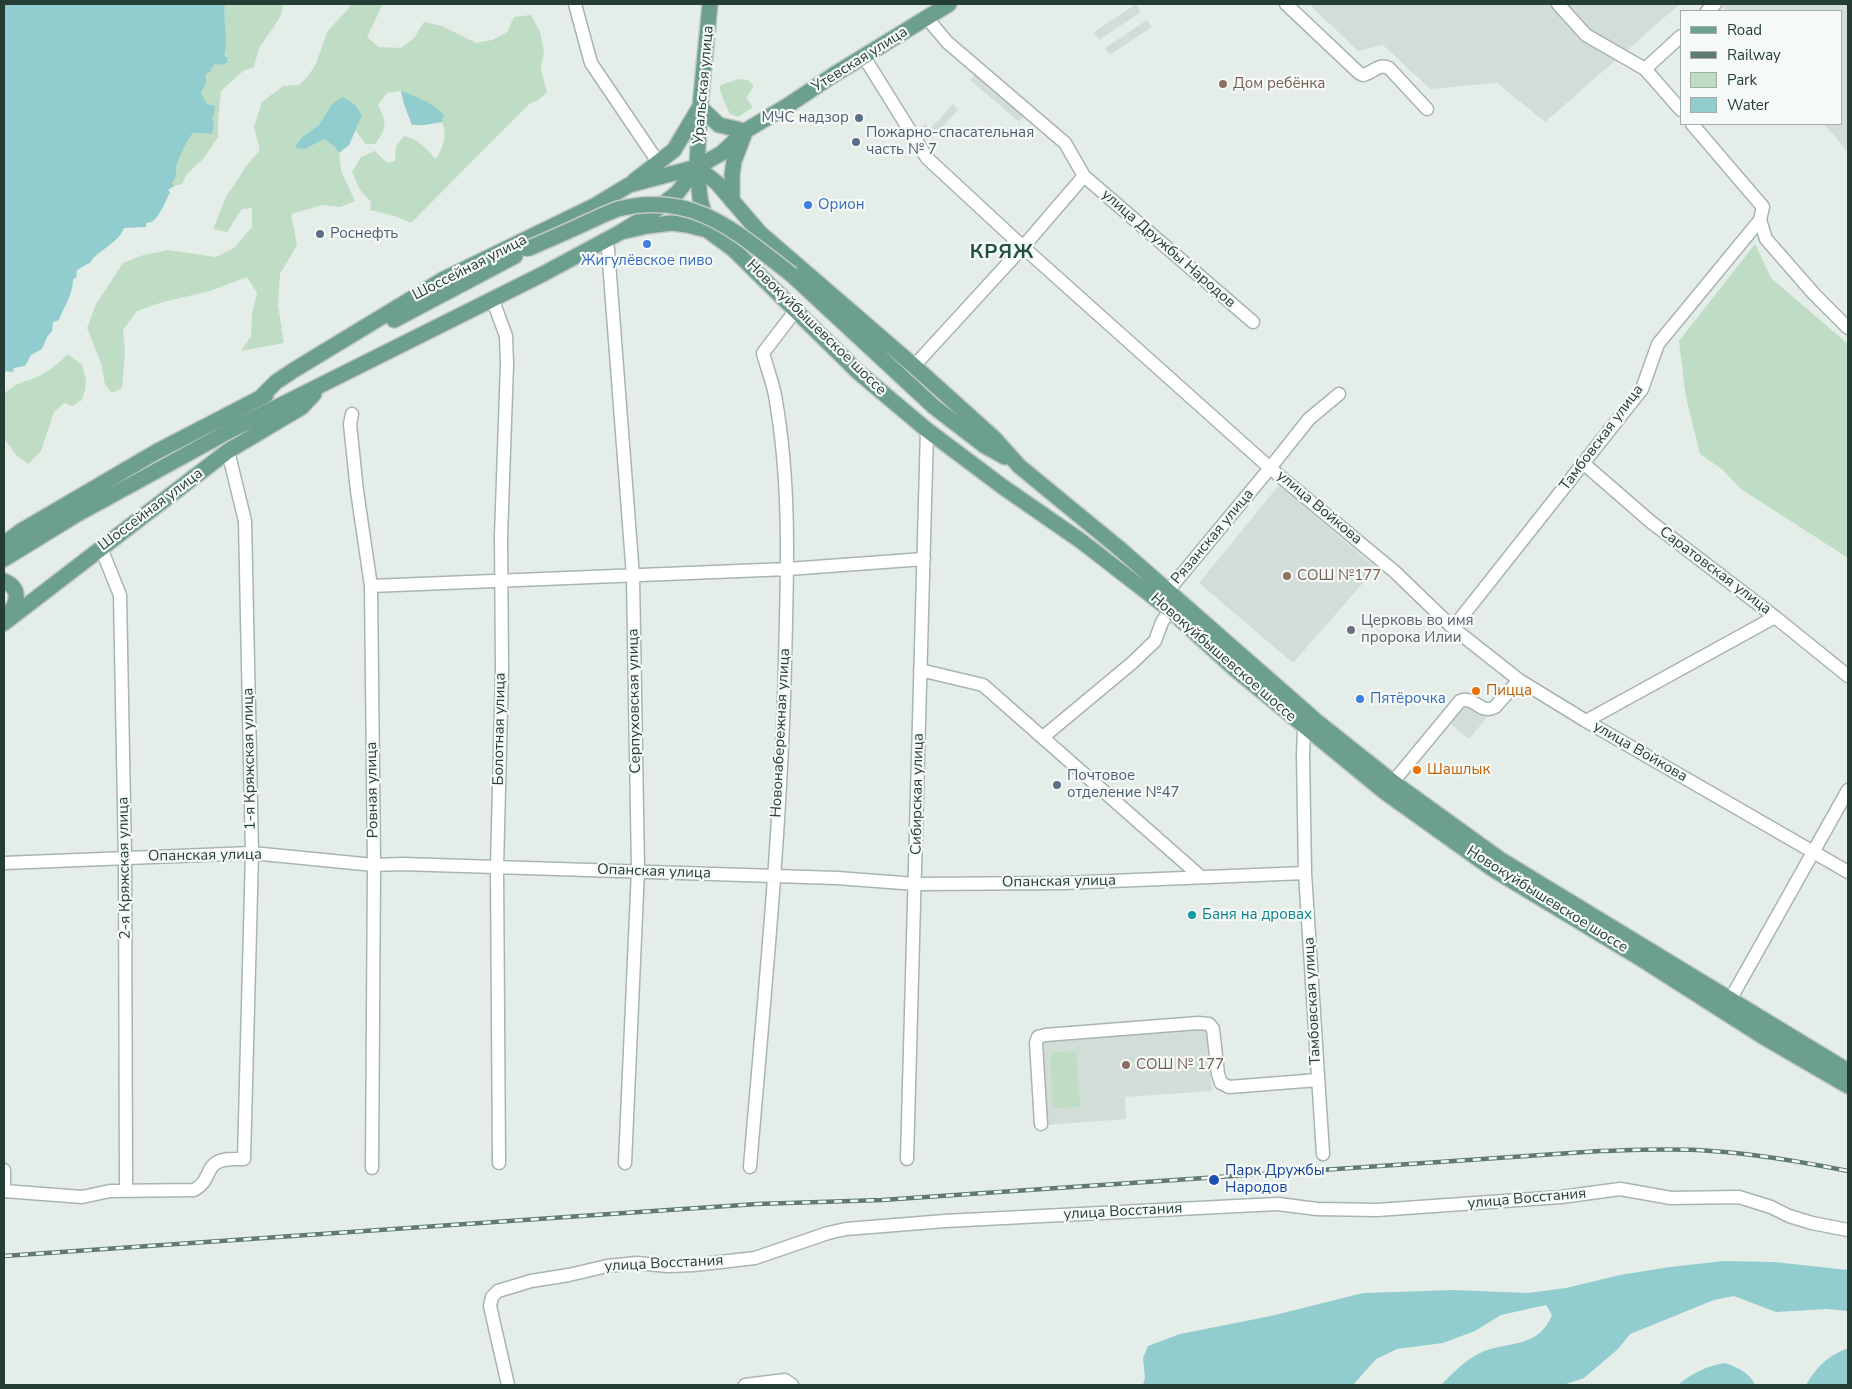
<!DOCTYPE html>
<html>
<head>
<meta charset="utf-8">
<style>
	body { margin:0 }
	#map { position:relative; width:1852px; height:1389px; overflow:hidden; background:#e5ede9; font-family:"Nunito Sans",sans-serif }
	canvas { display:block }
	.frame { position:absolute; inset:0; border:5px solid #253e35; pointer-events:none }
	.legend { position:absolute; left:1680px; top:10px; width:162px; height:115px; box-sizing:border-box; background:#f5faf7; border:1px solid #a2afa9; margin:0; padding:6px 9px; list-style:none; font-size:15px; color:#253e35 }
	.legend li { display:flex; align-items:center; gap:10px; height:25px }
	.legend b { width:25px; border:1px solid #a2afa9 }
</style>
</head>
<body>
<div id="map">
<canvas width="1852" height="1389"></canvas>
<div class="frame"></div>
<ul class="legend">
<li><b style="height:6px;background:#6ca08d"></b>Road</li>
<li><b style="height:6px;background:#607a70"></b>Railway</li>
<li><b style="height:14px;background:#bfddc4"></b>Park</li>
<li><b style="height:14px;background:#91cccf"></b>Water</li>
</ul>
</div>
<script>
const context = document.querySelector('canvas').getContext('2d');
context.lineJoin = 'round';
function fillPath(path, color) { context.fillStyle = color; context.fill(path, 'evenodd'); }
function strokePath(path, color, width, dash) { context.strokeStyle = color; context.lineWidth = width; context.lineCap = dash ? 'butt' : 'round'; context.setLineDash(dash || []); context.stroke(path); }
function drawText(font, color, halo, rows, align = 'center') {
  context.font = font + ' "Nunito Sans",sans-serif'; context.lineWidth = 4.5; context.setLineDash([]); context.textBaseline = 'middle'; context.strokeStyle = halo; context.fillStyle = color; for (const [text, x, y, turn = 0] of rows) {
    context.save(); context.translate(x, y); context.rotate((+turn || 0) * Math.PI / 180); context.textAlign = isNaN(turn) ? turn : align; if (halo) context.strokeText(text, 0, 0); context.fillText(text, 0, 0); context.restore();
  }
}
fillPath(new Path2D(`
	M 1136,4 L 1141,12 L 1099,40 L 1094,32 Z
	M 1309,4 L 1680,4 L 1545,122 L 1497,83 L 1430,89 L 1383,45 L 1358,51 Z
	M 1720,4 L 1848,4 L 1848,152 L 1824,124 L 1841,124 L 1841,11 L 1726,11 Z
	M 1147,20 L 1152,27 L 1110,55 L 1105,48 Z
	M 975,74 L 1023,117 L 1019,122 L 970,80 Z
	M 953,104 L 958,110 L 931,139 L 920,129 L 925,124 L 930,129 Z
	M 1279,485 L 1376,568 L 1293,663 L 1199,583 Z
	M 1461,703 L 1471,704 L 1487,717 L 1469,739 L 1447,721 Z
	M 1207,1028 L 1212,1091 L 1125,1097 L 1126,1119 L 1047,1125 L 1041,1040 Z`), '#d3ddd7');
fillPath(new Path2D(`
	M 225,4 L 283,4 L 281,16 L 259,48 L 254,67 L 243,71 L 221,91 L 218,120 L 218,137 L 203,159 L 187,174 L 182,184 L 174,186 L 172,183 C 175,178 176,174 176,168 C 177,161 188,136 192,133 L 209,134 L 213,132 C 213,113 209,109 201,94 L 206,84 L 206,74 L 211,72 L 211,69 L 215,64 L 223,65 L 228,62 C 224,56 224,14 225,4 Z
	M 351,4 L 383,4 L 367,37 L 379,47 L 401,48 L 414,38 L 424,22 L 442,26 L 476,43 L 492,40 L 507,32 L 514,17 L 531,15 L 540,32 L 544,51 L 541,69 L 547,92 L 537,101 L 529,104 L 411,223 L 395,216 L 370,210 L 371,202 L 360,190 L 352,172 L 361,157 L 375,151 L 387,163 L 395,161 L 396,146 L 404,136 C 419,139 426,149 436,159 C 443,147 448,136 442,122 L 424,125 L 412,125 L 404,104 L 401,91 L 387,93 L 378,105 C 387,123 387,128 375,144 L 366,144 L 355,130 L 349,145 L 339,153 L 341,171 L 355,201 L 340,207 L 322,205 L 291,214 L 297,245 L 280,274 L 278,305 L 284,343 L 241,351 L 251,336 L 252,314 L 257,293 L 247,277 L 210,291 L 163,302 L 137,311 L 123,330 L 125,352 L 122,388 L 112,393 L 105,385 L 101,363 L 87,328 L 96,304 L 123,263 L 140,256 L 168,250 L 216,257 L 234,248 L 252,227 L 252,208 L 242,209 L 227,232 L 213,229 L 226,197 L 247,165 L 260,150 L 254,127 L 262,102 L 283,86 L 299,85 L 308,76 L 316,64 L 327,32 L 347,10 Z
	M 739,79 L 748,80 L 754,86 L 746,98 L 751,104 L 752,108 L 738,117 L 730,114 L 723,99 L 719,87 L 723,84 Z
	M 1755,244 L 1771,278 L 1848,344 L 1848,558 L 1741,489 L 1723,470 L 1700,454 L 1686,398 L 1679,341 Z
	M 68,354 L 82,365 L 86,380 L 85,390 L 82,400 L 72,406 L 64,403 L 54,412 L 41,451 L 28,464 L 16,455 L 4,438 L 4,394 C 18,381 24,383 39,376 C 51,370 59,363 68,354 Z
	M 1076,1051 L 1080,1107 L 1053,1108 L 1050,1053 Z`), '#bfddc4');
fillPath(new Path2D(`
	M 4,4 L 225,4 C 223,21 228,39 225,56 L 227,57 L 228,62 L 222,65 L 215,64 L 211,69 L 211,72 L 206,74 L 206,84 L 201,93 L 207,104 L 215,106 L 214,115 L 212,116 L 214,125 L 212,134 L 193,133 C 189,136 177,161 176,168 C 176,174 176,178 172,183 L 174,186 L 168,190 L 170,192 C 167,199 159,217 153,221 C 153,222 146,223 146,223 L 146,227 L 124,228 C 119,243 94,253 91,262 L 77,270 L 76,278 L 73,279 C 73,295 64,306 59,320 L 53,322 L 52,331 L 47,337 L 42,349 L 31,355 L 25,366 L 14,368 L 13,372 L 6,371 L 4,375 Z
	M 401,91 C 417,97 432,102 444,115 L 442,122 L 424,125 L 412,125 L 404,104 Z
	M 343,97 L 354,104 L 362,115 L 349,145 L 339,153 L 334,146 L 324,139 L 305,149 L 295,148 L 301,138 L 319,125 L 333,103 Z
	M 1724,1261 L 1774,1262 L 1848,1270 L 1848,1311 L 1826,1309 L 1776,1312 L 1734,1296 L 1714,1300 L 1630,1334 L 1618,1349 L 1584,1378 L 1563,1385 L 1441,1385 C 1452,1374 1465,1360 1480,1353 C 1508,1340 1537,1350 1552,1315 L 1546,1305 L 1501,1315 L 1475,1331 L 1443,1343 L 1397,1349 L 1376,1359 L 1353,1385 L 1143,1385 L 1145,1378 L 1143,1358 L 1148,1346 L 1180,1334 L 1271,1316 L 1363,1293 L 1453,1290 L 1528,1293 L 1566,1288 L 1620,1275 L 1670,1267 Z
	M 1848,1348 L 1848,1385 L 1806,1385 C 1818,1365 1827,1357 1848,1348 Z
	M 1725,1363 C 1737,1367 1750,1373 1755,1385 L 1678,1385 C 1692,1373 1707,1366 1725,1363 Z`), '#91cccf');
const minor = new Path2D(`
	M 575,4 L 591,63 L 658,162
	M 1286,4 L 1359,73 L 1363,75 C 1373,73 1378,63 1389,68 L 1427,109
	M 1558,4 L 1586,35 L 1645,69 L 1681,110
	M 1707,11 L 1715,4
	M 864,57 L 927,158 L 1023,247 L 1270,468 L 1395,572 L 1453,628 L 1519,680 L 1586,721 L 1848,872
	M 1645,69 L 1681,36
	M 1692,124 L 1763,207 L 1760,220 L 1766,239 L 1814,294 L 1848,328
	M 1084,176 L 1253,322
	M 604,241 L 608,249 L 633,576 L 638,870 L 625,1163
	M 492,298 L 506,336 L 507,364 L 501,536 L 502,670 L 497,867 L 499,1163
	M 914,366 L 1023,247 L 1084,176 L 1065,143 L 947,42 L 927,18
	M 352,414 L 350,424 L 357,491 L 371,586 L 374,865 L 372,1168
	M 1583,463 L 1651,522 L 1775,617 L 1848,676
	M 101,548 L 120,595 L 125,858 L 126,1191
	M 371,586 L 788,569 L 924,559
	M 1168,591 L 1270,468 L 1309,419 L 1339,394
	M 1453,628 L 1642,389 L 1658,344 L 1760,220
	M 920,670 L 983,685 L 1201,877
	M 1586,721 L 1775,617
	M 1304,728 L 1303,755 L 1305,873 L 1323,1154
	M 1043,737 L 1132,663 L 1155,641 L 1162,622 L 1170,610
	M 1393,782 L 1460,701 C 1474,695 1480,715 1495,707 L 1519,680
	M 4,863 L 252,853 L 374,865 L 402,864 L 837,878 L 916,884 L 1063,883 L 1305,873
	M 1730,1000 L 1848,790
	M 1041,1124 L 1036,1043 L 1038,1037 L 1045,1035 L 1198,1023 L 1209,1024 L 1213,1029 L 1218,1074 L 1221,1083 L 1229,1087 L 1318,1080
	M 907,1159 L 927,430
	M 750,1167 C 764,999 781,831 785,663 C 787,575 791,488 776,401 C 774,385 767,369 763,353 L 796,310
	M 4,1170 L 4,1191
	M 4,1191 L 82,1197 L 110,1191 L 194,1190 C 210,1181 206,1169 216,1163 C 223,1158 236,1159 244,1159 L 252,853 L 245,521 L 228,451
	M 508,1385 L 490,1306 L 492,1297 L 498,1291 L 531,1281 L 569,1275 L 607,1266 L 637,1263 L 668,1266 L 694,1265 L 755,1258 L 828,1233 L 846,1229 L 945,1221 L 1237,1206 L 1278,1204 L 1317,1209 L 1377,1210 L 1561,1197 L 1620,1189 L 1671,1198 L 1739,1197 L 1771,1207 L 1789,1216 L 1812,1223 L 1848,1230
	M 745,1385 L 785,1380 L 792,1385`);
const major = new Path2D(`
	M 700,107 L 719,125 L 745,131
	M 697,167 L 717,183 L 760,233 L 914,366 L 994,438 L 1019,466 L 1120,549 L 1315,720 L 1393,782 L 1501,860 L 1848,1071
	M 634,181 L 674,150 L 699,108
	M 732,201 L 732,175 L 734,161 L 744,135
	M 707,226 L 700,198 L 697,167 L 700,107 L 710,4
	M 621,232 L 647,226 L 672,223 L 687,225 L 707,230 L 733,249 L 858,372 L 927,430 L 1003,487 L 1081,541 L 1170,610 L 1236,670 L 1386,793 L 1491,868 L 1635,955 L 1762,1036 L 1848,1086
	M 792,275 L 933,406 L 985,446 L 1005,457
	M 394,320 L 515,256
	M 259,399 L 276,382 L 294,370 L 444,279 L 596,205 L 629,185 L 697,167 L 722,153 L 745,131 L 787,106 L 835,74 L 949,4
	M 4,544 L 21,531 L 156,452 L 266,395
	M 4,559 L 74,516 L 231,430 L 543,274 L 621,232 L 652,213 L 678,192 L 697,167
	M 4,581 C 23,589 17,606 5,617
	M 4,623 L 228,451 L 302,407 L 314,394`);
strokePath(minor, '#a8b5af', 15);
strokePath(major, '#c2c9c6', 18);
strokePath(minor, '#fff', 12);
strokePath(major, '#6ca08d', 15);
const rail = new Path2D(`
	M 4,1256 L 639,1212 L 757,1204 L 882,1200 L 1600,1151 C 1637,1150 1674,1148 1711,1151 C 1757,1154 1803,1162 1848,1171`);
strokePath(rail, '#607a70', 4.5);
strokePath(rail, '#f5faf7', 2.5, [8]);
const majorBridge = new Path2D(`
	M 527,249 C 548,240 569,231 590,221 C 599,217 609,212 618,209 C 694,190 737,233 792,275`);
strokePath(majorBridge, '#c2c9c6', 18, []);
strokePath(majorBridge, '#6ca08d', 15);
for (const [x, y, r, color] of [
	[1223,84,5,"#8d6e63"],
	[859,118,5,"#5c6f8a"],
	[856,142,5,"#5c6f8a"],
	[808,205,5,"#3f7fe0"],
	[320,234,5,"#5c6f8a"],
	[647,244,5,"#3f7fe0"],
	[1287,576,5,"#8d6e63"],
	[1351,630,5,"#6b7280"],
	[1476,691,5,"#e8710a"],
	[1360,699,5,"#3f7fe0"],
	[1417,770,5,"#e8710a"],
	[1057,785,5,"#5c6f8a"],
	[1192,915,5,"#0f9aa8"],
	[1126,1065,5,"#8d6e63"],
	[1214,1180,6,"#1a4fb4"]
]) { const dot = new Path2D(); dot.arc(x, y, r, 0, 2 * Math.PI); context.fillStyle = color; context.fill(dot); strokePath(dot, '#f5faf7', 2); }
drawText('15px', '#253e35', '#f5faf7', [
	["Утевская улица",860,60,-32],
	["Уральская улица",704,85,-85],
	["улица Дружбы Народов",1168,249,41],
	["Шоссейная улица",470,268,-27],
	["Новокуйбышевское шоссе",816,328,44],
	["Тамбовская улица",1602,438,-53],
	["улица Войкова",1319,508,40],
	["Шоссейная улица",151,510,-37],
	["Рязанская улица",1213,537,-50],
	["Саратовская улица",1715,571,37],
	["Новокуйбышевское шоссе",1223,658,41],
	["Серпуховская улица",635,701,-91],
	["Болотная улица",500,729,-89],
	["Новонабережная улица",781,733,-87],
	["улица Войкова",1640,752,30],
	["1-я Кряжская улица",250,759,-91],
	["Ровная улица",373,790,-91],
	["Сибирская улица",918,794,-89],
	["Опанская улица",205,856,-1],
	["2-я Кряжская улица",125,868,-91],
	["Опанская улица",654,872,2],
	["Опанская улица",1059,882,-1],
	["Новокуйбышевское шоссе",1547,900,32],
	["Тамбовская улица",1313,1001,-93],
	["улица Восстания",1527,1199,-5],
	["улица Восстания",1123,1212,-3],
	["улица Восстания",664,1264,-3]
]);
drawText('15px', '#785e54', '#f5faf7', [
	["Дом ребёнка",1233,84],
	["СОШ №177",1297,576],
	["СОШ № 177",1136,1065]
], 'left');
drawText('15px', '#4e5e75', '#f5faf7', [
	["МЧС надзор",849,118,"right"],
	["Пожарно-спасательная",866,133],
	["часть № 7",866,150],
	["Роснефть",330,234],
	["Почтовое",1067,776],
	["отделение №47",1067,793]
], 'left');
drawText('15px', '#366cbe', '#f5faf7', [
	["Орион",818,205],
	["Жигулёвское пиво",647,261,"center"],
	["Пятёрочка",1370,699]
], 'left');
drawText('15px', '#5b616d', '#f5faf7', [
	["Церковь во имя",1361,621],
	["пророка Илии",1361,638]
], 'left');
drawText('15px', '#c56008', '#f5faf7', [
	["Пицца",1486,691],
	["Шашлык",1427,770]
], 'left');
drawText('15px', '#0d838f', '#f5faf7', [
	["Баня на дровах",1202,915]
], 'left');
drawText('15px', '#164399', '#f5faf7', [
	["Парк Дружбы",1225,1171],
	["Народов",1225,1188]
], 'left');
context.letterSpacing = '1px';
drawText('bold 20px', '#22503f', '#f5faf7', [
	["КРЯЖ",1002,253]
]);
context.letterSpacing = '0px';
</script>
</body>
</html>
